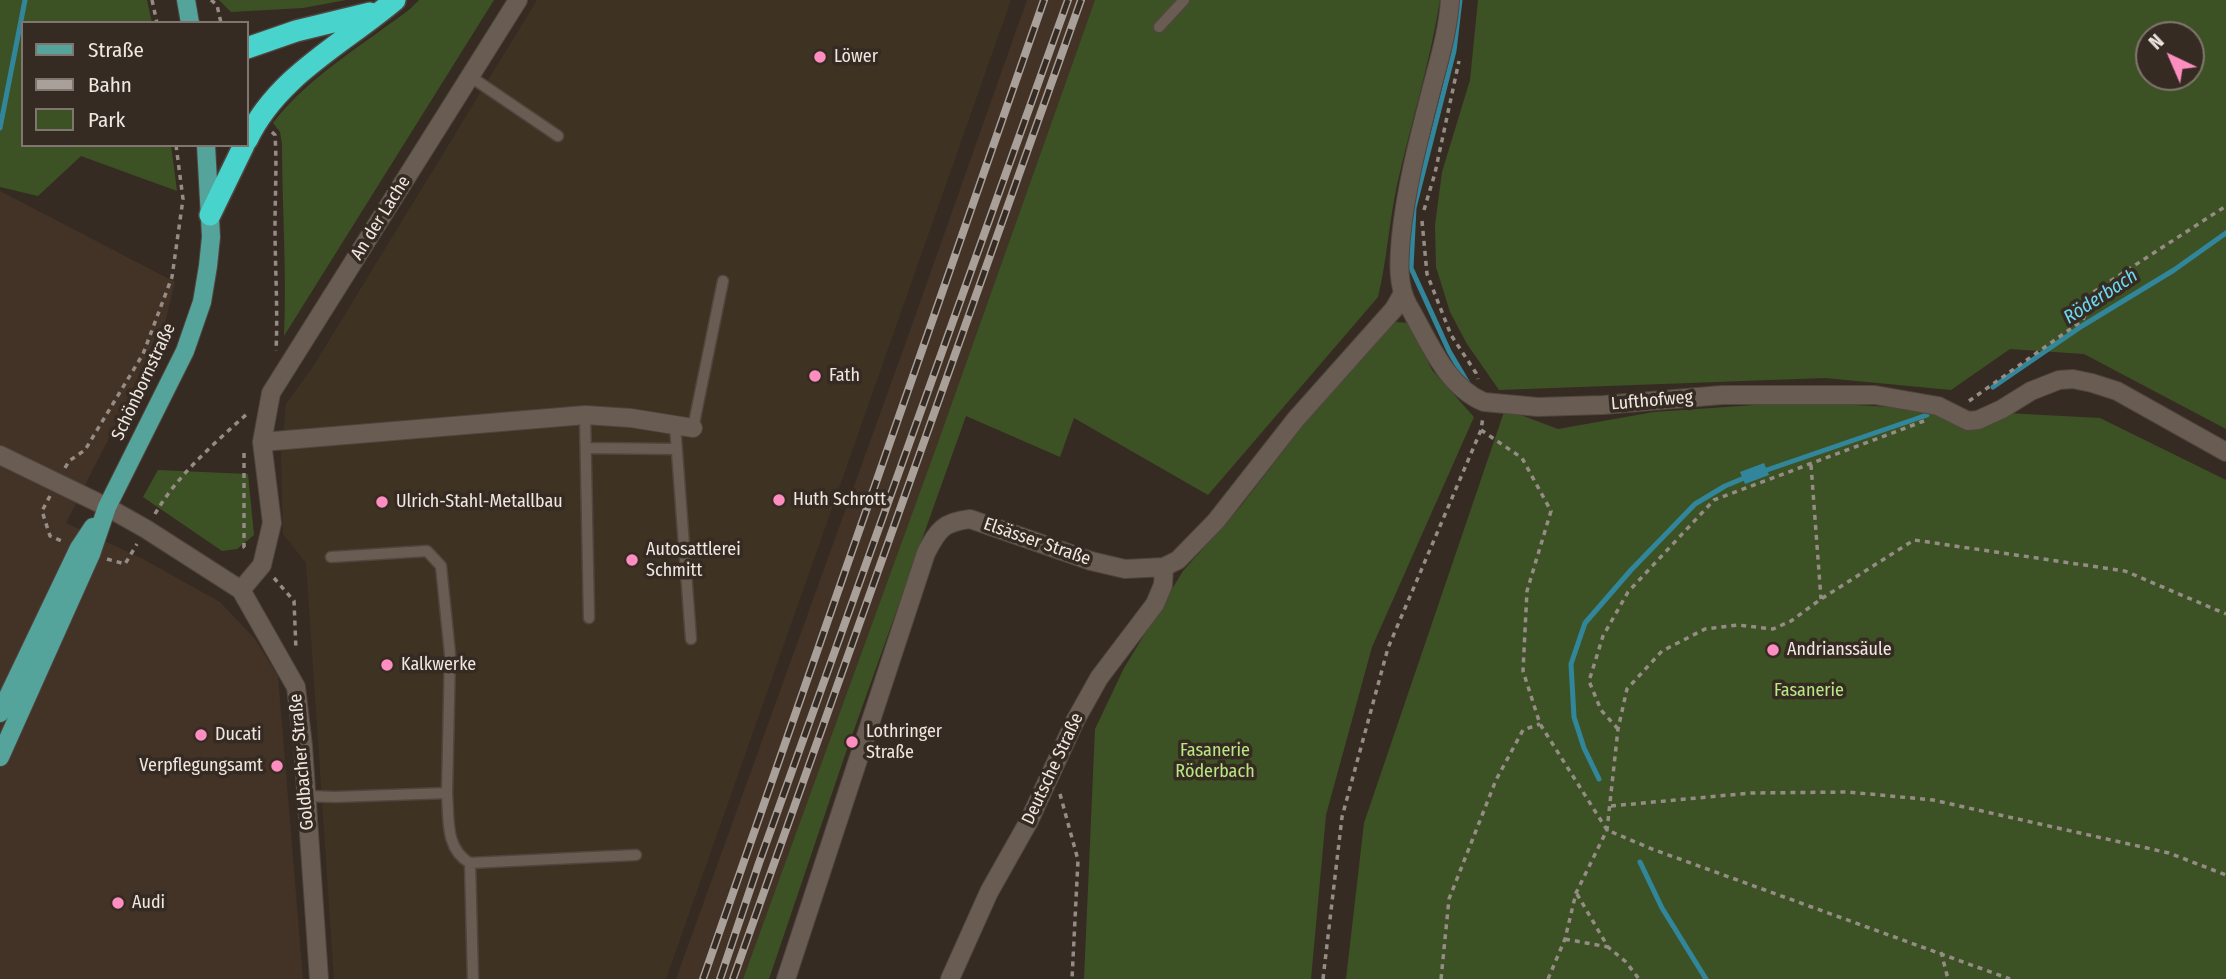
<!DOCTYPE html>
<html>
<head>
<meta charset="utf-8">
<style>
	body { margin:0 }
	#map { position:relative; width:2226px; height:979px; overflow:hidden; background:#362b22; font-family:"Fira Sans Condensed",sans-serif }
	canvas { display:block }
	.legend { position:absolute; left:21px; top:21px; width:228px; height:126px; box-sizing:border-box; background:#362b22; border:2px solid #80766f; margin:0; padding:9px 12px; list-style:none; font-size:21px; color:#efe7e2 }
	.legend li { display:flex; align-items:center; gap:14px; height:35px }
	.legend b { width:35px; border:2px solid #80766f }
	.north { position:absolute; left:2135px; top:21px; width:70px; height:70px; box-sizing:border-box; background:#362b22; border:2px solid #80766f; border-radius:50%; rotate:316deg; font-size:19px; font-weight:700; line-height:28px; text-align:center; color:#efe7e2 }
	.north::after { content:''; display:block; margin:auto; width:24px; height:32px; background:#fd8ebf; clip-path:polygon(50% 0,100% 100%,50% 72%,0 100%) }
</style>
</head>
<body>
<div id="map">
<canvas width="2226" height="979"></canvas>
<ul class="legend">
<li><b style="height:9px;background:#55a49c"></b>Straße</li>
<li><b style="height:9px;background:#a9a09a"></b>Bahn</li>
<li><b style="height:19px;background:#3d5224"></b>Park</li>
</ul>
<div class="north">N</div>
</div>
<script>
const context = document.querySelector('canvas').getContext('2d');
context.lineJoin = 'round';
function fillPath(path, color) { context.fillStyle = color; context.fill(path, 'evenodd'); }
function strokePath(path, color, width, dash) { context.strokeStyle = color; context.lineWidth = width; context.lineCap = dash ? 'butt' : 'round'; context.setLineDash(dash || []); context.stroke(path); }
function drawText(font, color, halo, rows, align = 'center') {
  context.font = font + ' "Fira Sans Condensed",sans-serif'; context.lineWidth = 7; context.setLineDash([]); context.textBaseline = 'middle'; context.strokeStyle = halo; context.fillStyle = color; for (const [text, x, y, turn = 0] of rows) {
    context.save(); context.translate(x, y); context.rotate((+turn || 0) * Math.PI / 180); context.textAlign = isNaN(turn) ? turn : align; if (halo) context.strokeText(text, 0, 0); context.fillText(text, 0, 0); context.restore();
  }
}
fillPath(new Path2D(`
	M 537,0 L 1011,0 L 666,979 L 334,979 L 306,563 L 283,534 L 281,455 L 286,404 L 314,365 Z`), '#3e3223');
fillPath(new Path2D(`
	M 1027,0 L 1095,0 L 937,445 L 743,979 L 676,979 L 906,342 Z
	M 0,191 L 175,282 L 163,331 L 66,523 L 143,559 L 220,602 L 255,639 L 278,676 L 303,979 L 0,979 Z`), '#433326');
fillPath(new Path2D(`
	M 0,0 L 147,0 L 152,23 L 23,23 L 23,145 L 171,145 L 177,191 L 81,156 L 38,196 L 0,187 Z
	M 219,0 L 346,0 L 303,8 L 231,12 Z
	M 419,0 L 494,0 L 284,336 C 287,272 282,208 282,144 L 280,132 L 273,123 C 309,76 363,45 410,9 Z
	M 1095,0 L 1440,0 C 1430,63 1411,123 1397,185 C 1389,222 1387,260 1378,297 L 1208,495 L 1074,418 L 1060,457 L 966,416 L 845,755 L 769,979 L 743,979 L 937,445 Z
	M 1478,0 L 2226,0 L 2226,429 L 2084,354 L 2010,349 L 1951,390 L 1825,378 L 1499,390 L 1467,344 L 1450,312 L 1436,267 L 1435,225 L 1442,172 L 1470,80 ZM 2149,35 L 2191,35 L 2191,77 L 2149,77 Z
	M 1395,322 L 1410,323 L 1432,370 L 1474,417 L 1372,647 L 1326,815 L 1311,979 L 1084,979 L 1095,729 L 1124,668 L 1183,571 L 1241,506 L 1325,397 Z
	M 1798,402 L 2100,418 L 2226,480 L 2226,979 L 1346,979 L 1364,823 L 1505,409 L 1558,429 L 1654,412 Z
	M 158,470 L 248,474 L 254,535 L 237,549 L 222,551 L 143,497 Z`), '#3d5224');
fillPath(new Path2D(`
	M 1764,463 L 1769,475 L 1745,484 L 1740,472 Z`), '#32869c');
strokePath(new Path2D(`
	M 1460,0 L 1454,51 L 1414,208 L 1411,268 L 1449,351 L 1469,385
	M 0,128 L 25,0
	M 1993,387 L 2082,326 L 2174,270 L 2226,233
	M 1761,472 L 1927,415
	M 1599,779 L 1584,748 L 1574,717 L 1571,664 L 1585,623 L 1631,570 L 1695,504 L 1725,486 L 1749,476
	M 1640,862 L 1662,908 L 1706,979`), '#32869c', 5);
const service = new Path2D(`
	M 1159,27 L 1184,0
	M 471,77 L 558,136
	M 585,415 L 589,618
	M 675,425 L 691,639
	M 693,428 L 723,281
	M 586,448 L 675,449
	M 331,557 L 427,551 L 441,566 L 450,654 L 447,793
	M 307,796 L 335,797 L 447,793 C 449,819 445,849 470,863 L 636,855
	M 470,863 L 473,979`);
const minor = new Path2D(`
	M 1450,0 C 1448,33 1438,63 1430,95 C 1418,142 1406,188 1401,237 C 1399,260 1397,285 1408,305 C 1428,339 1445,386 1484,402 L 1538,407 L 1603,405 L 1722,395 L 1875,395 L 1938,406 L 1968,421 L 1978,420 L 2002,409 L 2031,391 L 2059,380 L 2073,379 L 2092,383 L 2117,391 L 2226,452
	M 262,442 L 585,415 L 631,418 L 693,428
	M 0,455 L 107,507 L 146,529 L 241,590 L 296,687 L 303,746 L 319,979
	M 241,590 L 262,565 L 272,523 L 262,442 L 271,393 L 518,0
	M 786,979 L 926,553 C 938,530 943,522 970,519 L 1091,561 L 1125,569 L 1164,567 L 1178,560 L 1216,521 L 1296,419 L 1394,309 L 1402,295
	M 950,979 L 989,892 L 1029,821 L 1075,721 L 1099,678 L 1155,604 L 1163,585 L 1164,567`);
const primary = new Path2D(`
	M 186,0 L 190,23
	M 0,713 L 79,548 L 93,527
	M 0,757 L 91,554 L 107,507 L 185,351 L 202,302 L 208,266 L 211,237 L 206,145`);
const motorway = new Path2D(`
	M 247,48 L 296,31 L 370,13
	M 247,140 C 277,76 343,44 395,0
	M 210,215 L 244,145`);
strokePath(service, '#4f463f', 13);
strokePath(minor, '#4f463f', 20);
strokePath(primary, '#4f463f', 20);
strokePath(motorway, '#4f463f', 24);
strokePath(new Path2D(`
	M 152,0 L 157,23
	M 211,0 L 217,5 L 221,23
	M 272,132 L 275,135 C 277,165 275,196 275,226 C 275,268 278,309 276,351
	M 1424,210 L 1435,173 L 1459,61
	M 1422,221 L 1427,274 L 1451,335 L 1476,373 L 1478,379
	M 1969,401 L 2083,320 L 2092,293 L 2226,206
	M 1481,430 L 1522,458 L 1551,511 L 1527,591 L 1523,671 L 1540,724 L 1607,830 L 1652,849 L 2010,979
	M 244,453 L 244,547 L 247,550
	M 1811,465 L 1821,599
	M 65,468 L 69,461 L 85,450 L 143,354 L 172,277 L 183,199 L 176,145
	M 50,496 L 42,511 L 50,536 L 64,542
	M 155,514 C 178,474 215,443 249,412
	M 107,559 L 125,564 L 137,544
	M 274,578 L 294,601 L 296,650
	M 1618,729 L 1601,710 L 1589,681 L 1603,636 L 1628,592 L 1714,500 L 1924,421
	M 1060,794 L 1078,860 L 1072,979
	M 1611,806 L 1751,793 L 1848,792 L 1933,800 L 2169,853 L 2226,875
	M 1577,894 L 1608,947 L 1626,962 L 1639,979
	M 1565,939 L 1608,947
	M 1941,952 L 1948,979
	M 1323,979 L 1342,817 L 1388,648 L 1481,430 L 1483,417
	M 1441,979 L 1449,899 L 1496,780 L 1523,730 L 1540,724
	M 1548,979 L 1565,939 L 1576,893 L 1607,830 L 1618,729 L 1627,689 L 1662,651 L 1705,629 L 1738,625 L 1773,629 L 1791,621 L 1821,599 L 1914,540 L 2125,571 L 2226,614`), '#958c85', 3.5, [5, 5]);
strokePath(service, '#695d53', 10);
strokePath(minor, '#695d53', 18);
strokePath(primary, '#55a49c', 18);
strokePath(motorway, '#48d4cc', 21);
const rail = new Path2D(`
	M 703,979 L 1044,0
	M 720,979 L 759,863 L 1068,0
	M 733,979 L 1081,0`);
strokePath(rail, '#a9a09a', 8);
strokePath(rail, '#362b22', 5, [16]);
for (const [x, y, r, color] of [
	[820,57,7,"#fd8ebf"],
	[815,376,7,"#fd8ebf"],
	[779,500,7,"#fd8ebf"],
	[382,502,7,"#fd8ebf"],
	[632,560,7,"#fd8ebf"],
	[1773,650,7,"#fd8ebf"],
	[387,665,7,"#fd8ebf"],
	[201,735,7,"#fd8ebf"],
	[852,742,7,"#fd8ebf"],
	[277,766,7,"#fd8ebf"],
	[118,903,7,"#fd8ebf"]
]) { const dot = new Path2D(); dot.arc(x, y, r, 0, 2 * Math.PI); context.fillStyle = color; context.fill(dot); strokePath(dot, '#362b22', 2.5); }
drawText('18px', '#efe7e2', '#362b22', [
	["Löwer",834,57],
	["Fath",829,376],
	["Huth Schrott",793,500],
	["Ulrich-Stahl-Metallbau",396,502],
	["Autosattlerei",646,550],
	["Schmitt",646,571],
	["Andrianssäule",1787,650],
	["Kalkwerke",401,665],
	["Lothringer",866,732],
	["Straße",866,753],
	["Ducati",215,735],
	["Verpflegungsamt",263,766,"right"],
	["Audi",132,903]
], 'left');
drawText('18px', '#efe7e2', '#362b22', [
	["An der Lache",381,218,-58],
	["Schönbornstraße",144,382,-65],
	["Lufthofweg",1652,401,-5],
	["Elsässer Straße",1037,542,19],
	["Goldbacher Straße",302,762,-95],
	["Deutsche Straße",1053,769,-65]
]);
drawText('18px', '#b8e784', '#362b22', [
	["Fasanerie",1809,691],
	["Fasanerie",1215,751],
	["Röderbach",1215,772]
]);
drawText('italic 19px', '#6adaf7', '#362b22', [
	["Röderbach",2101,297,-33]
]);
</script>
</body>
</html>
